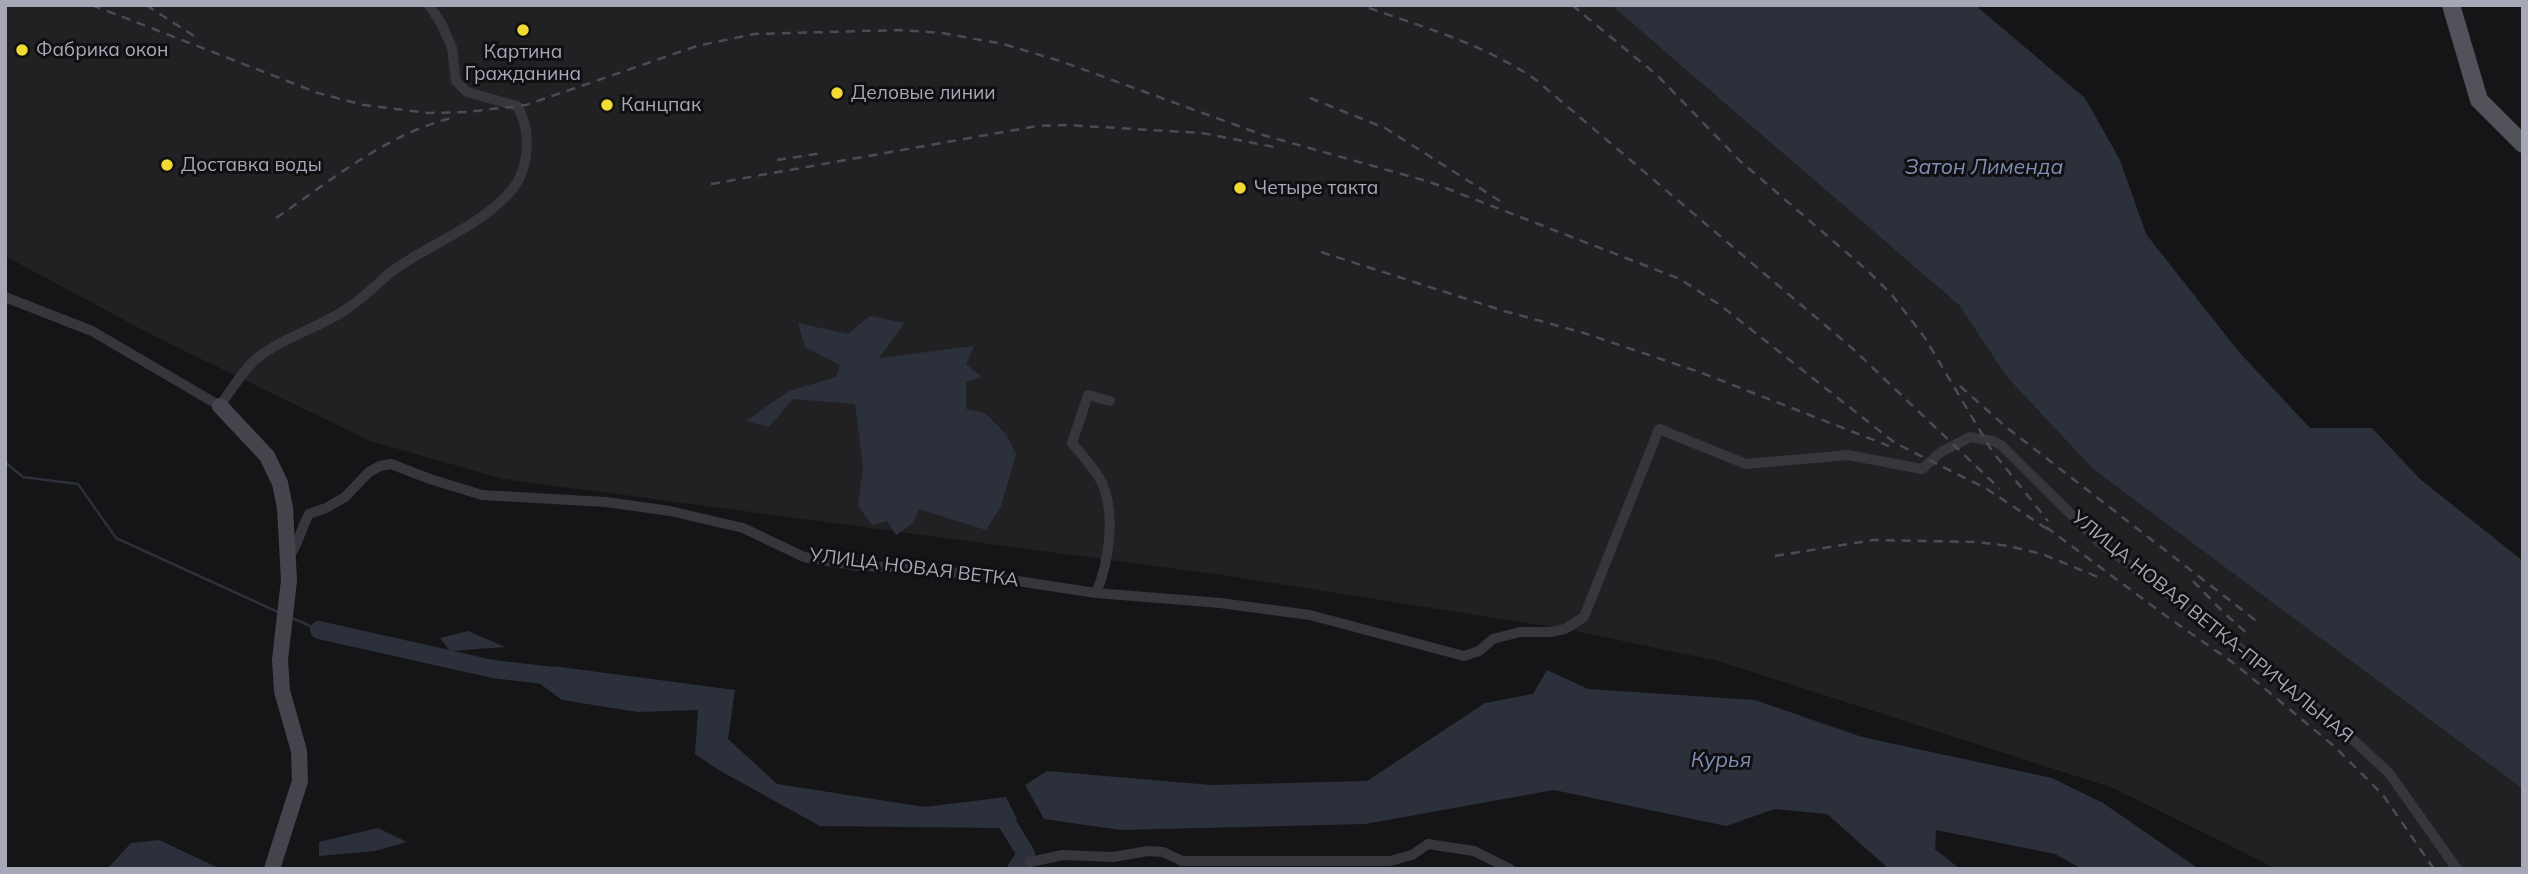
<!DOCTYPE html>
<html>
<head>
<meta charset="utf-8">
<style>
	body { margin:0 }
	#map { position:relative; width:2528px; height:874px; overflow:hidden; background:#151517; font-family:Mulish,sans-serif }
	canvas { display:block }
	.frame { position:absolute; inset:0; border:7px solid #a7a8b7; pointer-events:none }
</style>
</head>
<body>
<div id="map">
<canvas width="2528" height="874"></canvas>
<div class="frame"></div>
</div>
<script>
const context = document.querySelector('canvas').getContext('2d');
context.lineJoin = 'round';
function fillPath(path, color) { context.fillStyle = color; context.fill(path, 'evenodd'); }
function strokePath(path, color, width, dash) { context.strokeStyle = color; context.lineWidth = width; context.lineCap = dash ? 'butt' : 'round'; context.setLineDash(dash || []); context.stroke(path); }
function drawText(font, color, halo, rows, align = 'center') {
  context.font = font + ' Mulish,sans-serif'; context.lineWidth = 6; context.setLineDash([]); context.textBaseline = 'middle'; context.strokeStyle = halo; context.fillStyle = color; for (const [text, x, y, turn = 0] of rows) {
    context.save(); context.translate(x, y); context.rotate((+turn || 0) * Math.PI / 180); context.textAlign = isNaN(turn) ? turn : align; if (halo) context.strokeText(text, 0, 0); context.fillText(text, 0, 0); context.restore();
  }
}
fillPath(new Path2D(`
	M 5,5 L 1611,5 L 1959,305 L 2006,376 L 2093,469 L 2523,789 L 2523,869 L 2277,869 L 2113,788 L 1718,661 L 1565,629 L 1222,575 L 504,479 L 370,441 L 152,335 L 5,256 Z`), '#212124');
fillPath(new Path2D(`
	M 1611,5 L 1975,5 L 2085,98 L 2120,160 L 2146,234 L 2239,352 L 2310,428 L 2372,428 L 2420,479 L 2523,561 L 2523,789 L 2093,469 L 2006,376 L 1959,305 Z
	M 870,316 L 905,323 L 879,358 L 974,346 L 966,364 L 982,377 L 966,382 L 966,409 L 985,413 L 1006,434 L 1016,454 L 1001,506 L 986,530 L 919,509 L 913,523 L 896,535 L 887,521 L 872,525 L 858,506 L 863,466 L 855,404 L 793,399 L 769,427 L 746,421 L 789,391 L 836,377 L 840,365 L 805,347 L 798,323 L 848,334 Z
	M 468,631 L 505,647 L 450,651 L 440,638 Z
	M 553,666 L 735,690 L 728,739 L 777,784 L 925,807 L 1006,797 L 1017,819 L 999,828 L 820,826 L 717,769 L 695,754 L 698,710 L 638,712 L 562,700 L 539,683 Z
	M 1547,670 L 1588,689 L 1755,700 L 1862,737 L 2052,778 L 2103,803 L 2199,869 L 2082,869 L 2055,854 L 1936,830 L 1935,849 L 1960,869 L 1889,869 L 1827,814 L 1775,809 L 1726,826 L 1554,790 L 1365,824 L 1121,830 L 1044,819 L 1025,785 L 1047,771 L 1211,785 L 1367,781 L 1485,703 L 1533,694 Z
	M 378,828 L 407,842 L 375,851 L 319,856 L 319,842 Z
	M 159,840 L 221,869 L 107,869 L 131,843 Z`), '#2b303a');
strokePath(new Path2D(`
	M 5,462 L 23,477 L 78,484 L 116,538 L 278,612
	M 290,617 L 319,630`), '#2b303a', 2.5);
strokePath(new Path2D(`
	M 319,630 L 493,669 L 570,678
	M 987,818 L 1004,818 L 1026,854 L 1016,869`), '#2b303a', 18);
strokePath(new Path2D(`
	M 5,297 L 92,331 L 220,406 C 231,390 242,372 256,359 C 283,337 317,329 345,310 C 363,299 378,282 395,269 C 432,243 480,226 510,192 C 530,170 532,130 517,106 L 467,92 L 456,81 L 452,48 L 441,23 L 429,5
	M 288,559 C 298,545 301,529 309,514 L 326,508 L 345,497 L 369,472 L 380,466 L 391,464 L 430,479 L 482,495 L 606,502 L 670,511 L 743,528 L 804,557 L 859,566 L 912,568 L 978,575 L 1096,593 C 1109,563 1116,514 1102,483 C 1095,469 1082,455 1072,443 L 1088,395 L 1110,401
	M 1096,593 L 1220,603 L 1310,615 L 1464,656 L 1479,651 L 1493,639 L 1520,632 L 1551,632 L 1565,629 L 1584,617 L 1659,429 L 1746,464 L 1848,455 L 1922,469 L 1941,452 L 1970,437 L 1993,441 L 2001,445 L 2099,542 L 2214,628 L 2337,725 L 2389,773 L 2457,869
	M 1030,862 L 1063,855 L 1113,857 L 1148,851 L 1163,852 L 1182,861 L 1390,861 L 1412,855 L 1428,844 L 1474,851 L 1510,869`), '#36363c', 10);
strokePath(new Path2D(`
	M 220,406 L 267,456 L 280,483 L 285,508 L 289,580 L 280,660 L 282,691 L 299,751 L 300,781 L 272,869`), '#44444c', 16);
strokePath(new Path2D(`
	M 2451,5 L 2479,100 L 2523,144`), '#52525b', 18);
strokePath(new Path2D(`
	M 92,5 L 318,93 L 364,105 L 428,113 L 467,112 L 526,105 L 697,46 L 754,34 L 901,30 L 942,33 L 1003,44 L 1060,61 L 1263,135 L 1430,182 L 1680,279 L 1720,305 L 1895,443 L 1987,489 L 2053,533
	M 146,5 L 194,36
	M 1572,5 L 1658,76 L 1739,160 L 1868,271 L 1892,295 L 1925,338 L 1992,451 L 2048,521
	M 1369,8 C 1426,28 1486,45 1536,80 L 1852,348 L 2000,489
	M 1310,98 L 1385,128 L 1500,201
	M 777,160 L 822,153
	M 711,184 L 1037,126 L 1066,125 L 1202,133 L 1274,147
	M 276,218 C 332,180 385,135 451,118
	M 1321,252 L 1504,311 L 1584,333 L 1702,373 L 1889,446
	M 1960,386 L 2006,427 L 2259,623
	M 2046,527 L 2166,616 L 2235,664 L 2334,746 L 2383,795 L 2434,869
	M 1775,556 L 1873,540 L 1977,542 L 2009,546 L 2042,554 L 2103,579
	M 2193,581 L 2224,613 L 2250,636`), '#4b4b53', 2.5, [9, 7]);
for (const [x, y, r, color] of [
	[523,30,7,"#f0da33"],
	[22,50,7,"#f0da33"],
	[837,93,7,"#f0da33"],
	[607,105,7,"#f0da33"],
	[167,165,7,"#f0da33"],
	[1240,188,7,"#f0da33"]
]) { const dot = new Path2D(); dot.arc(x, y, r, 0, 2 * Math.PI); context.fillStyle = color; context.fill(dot); strokePath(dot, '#101012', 2.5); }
drawText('19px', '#a7a8b7', '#101012', [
	["Фабрика окон",36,50],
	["Картина",523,52,"center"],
	["Гражданина",523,74,"center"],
	["Деловые линии",851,93],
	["Канцпак",621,105],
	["Доставка воды",181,165],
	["Четыре такта",1254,188]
], 'left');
drawText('19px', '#a7a8b7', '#101012', [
	["УЛИЦА НОВАЯ ВЕТКА",914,568,7],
	["УЛИЦА НОВАЯ ВЕТКА-ПРИЧАЛЬНАЯ",2212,627,39]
]);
drawText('italic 21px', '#7e8eb2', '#101012', [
	["Затон Лименда",1984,168],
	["Курья",1721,761]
]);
</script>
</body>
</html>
